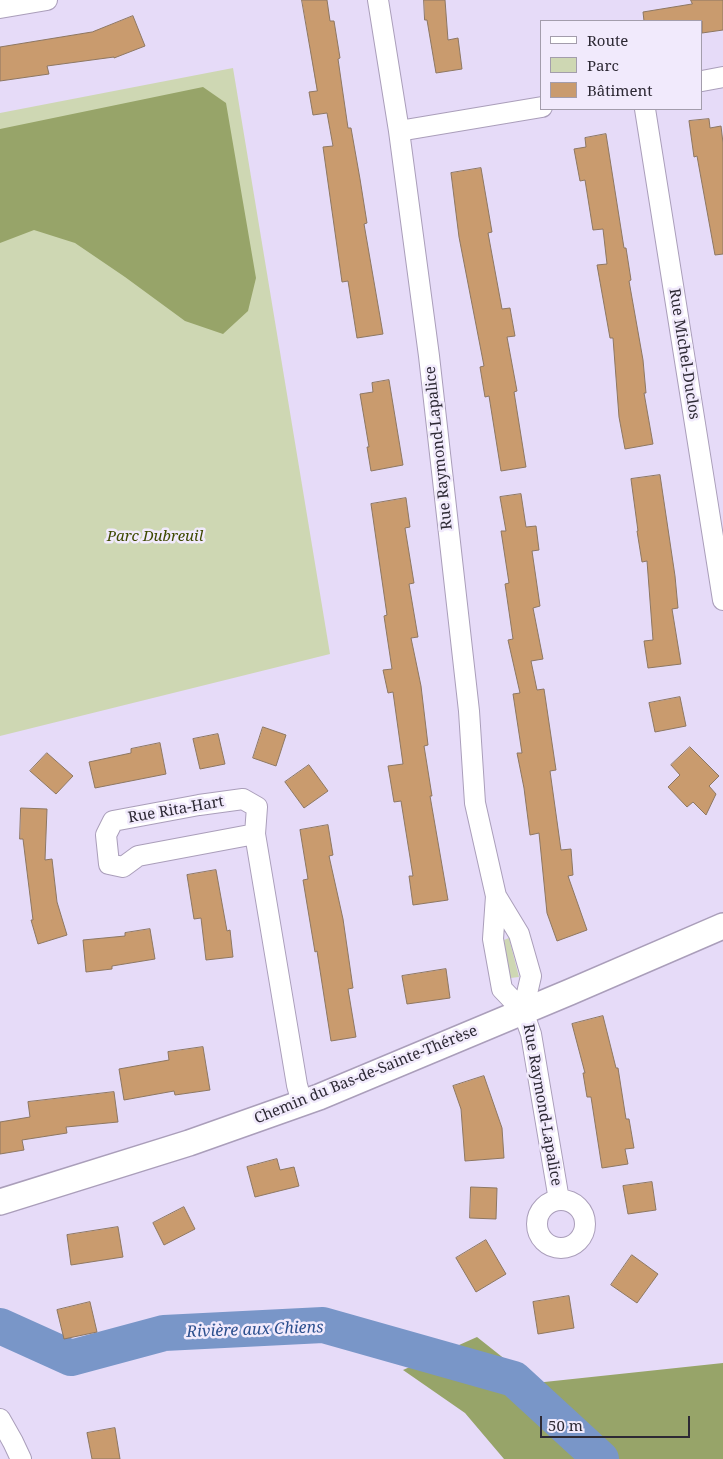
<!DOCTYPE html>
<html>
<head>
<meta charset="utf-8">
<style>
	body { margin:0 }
	#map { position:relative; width:723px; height:1459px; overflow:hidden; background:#e6dbf8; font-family:"Noto Serif",serif }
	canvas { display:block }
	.legend { position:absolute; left:540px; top:20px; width:162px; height:90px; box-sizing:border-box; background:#f1eafc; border:1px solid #a39dac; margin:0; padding:6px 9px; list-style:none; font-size:15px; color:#2d2934 }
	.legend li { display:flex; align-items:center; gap:10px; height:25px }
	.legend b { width:25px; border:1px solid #a39dac }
	.scale { position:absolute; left:540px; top:1416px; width:150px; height:22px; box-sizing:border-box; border:2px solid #2d2934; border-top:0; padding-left:6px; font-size:15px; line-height:18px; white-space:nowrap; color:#2d2934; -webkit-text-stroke:4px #f1eafc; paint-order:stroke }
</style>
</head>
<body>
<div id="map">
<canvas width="723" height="1459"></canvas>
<ul class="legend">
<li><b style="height:6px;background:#fff"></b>Route</li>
<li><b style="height:14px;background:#ced7b3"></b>Parc</li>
<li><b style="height:14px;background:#c99b6e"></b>Bâtiment</li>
</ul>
<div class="scale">50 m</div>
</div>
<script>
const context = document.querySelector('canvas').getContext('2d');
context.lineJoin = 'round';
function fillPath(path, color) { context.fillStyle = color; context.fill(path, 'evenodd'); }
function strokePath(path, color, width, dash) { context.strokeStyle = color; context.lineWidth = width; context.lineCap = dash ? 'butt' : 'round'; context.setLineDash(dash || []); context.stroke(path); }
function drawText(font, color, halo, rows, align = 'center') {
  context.font = font + ' "Noto Serif",serif'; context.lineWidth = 5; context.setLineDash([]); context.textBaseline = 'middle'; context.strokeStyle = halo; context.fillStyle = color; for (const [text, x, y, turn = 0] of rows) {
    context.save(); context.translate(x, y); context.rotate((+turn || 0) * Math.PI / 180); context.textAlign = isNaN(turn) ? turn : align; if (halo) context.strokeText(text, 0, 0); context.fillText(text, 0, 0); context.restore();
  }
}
fillPath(new Path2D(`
	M 233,68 L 330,654 L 0,736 L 0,113 Z
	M 509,938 L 519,977 L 510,978 L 504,940 Z`), '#ced7b3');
fillPath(new Path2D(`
	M 203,87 L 226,103 L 256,278 L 248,311 L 223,334 L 185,321 L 125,277 L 75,243 L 34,230 L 0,243 L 0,129 Z
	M 477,1337 L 535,1383 L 723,1363 L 723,1459 L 504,1459 L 465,1413 L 403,1370 Z`), '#97a469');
strokePath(new Path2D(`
	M 0,1326 L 71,1358 L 164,1333 L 323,1325 L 514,1379 L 601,1459`), '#7996c8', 36);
const building = new Path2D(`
	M 302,0 L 327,0 L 330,21 L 334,21 L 340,58 L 338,59 L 348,128 L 351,128 L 360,179 L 367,223 L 364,224 L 383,334 L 357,338 L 348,281 L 342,282 L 323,147 L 333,146 L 327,113 L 313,115 L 309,92 L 317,91 Z
	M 424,0 L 445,0 L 448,40 L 458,38 L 462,69 L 436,73 L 427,20 L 425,20 Z
	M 691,0 L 723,0 L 723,30 L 702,33 L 702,21 L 644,21 L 643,12 L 692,4 Z
	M 133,16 L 145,46 L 114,58 L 114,57 L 47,66 L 49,74 L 0,81 L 0,47 L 92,32 Z
	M 709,119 L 710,128 L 721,126 L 723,143 L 723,254 L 715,255 L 697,156 L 694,157 L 689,121 Z
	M 606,134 L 624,248 L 626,248 L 631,280 L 629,281 L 643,360 L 646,393 L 644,393 L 653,444 L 625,449 L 619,417 L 613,338 L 610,338 L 597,265 L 607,264 L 603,229 L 593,230 L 585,180 L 580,181 L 574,149 L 586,147 L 585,138 Z
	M 481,168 L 492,232 L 488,233 L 502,309 L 510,308 L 515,336 L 507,337 L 517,391 L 514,392 L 526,467 L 501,471 L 489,396 L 485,397 L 480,367 L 484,366 L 459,237 L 451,173 Z
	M 389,380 L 403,465 L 371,471 L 367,447 L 369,447 L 360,394 L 373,392 L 372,383 Z
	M 660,475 L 675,576 L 678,608 L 672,609 L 681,664 L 648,668 L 644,641 L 653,640 L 647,561 L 642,562 L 637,531 L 638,531 L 631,479 Z
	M 521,494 L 526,527 L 536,526 L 539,550 L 532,551 L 540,606 L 533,608 L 543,659 L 531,661 L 537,690 L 544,689 L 556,770 L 550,771 L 561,850 L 571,849 L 573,875 L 568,876 L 587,930 L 557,941 L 547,913 L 539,833 L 530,835 L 524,788 L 517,753 L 522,753 L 513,694 L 520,693 L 508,640 L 513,639 L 505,584 L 509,583 L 501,531 L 506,531 L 500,497 Z
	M 406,498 L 410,527 L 405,528 L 414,583 L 409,584 L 418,637 L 411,638 L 421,686 L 428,745 L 424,746 L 432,796 L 430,796 L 448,900 L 413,905 L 409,876 L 413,876 L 401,801 L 394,802 L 388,766 L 403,764 L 393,692 L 388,693 L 383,670 L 392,669 L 384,616 L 387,615 L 371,504 Z
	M 680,697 L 686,726 L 655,732 L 649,703 Z
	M 263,727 L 286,735 L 276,766 L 253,758 Z
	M 218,734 L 225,764 L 200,769 L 193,739 Z
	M 160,743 L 166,774 L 95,788 L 89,762 L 131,753 L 131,749 Z
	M 690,747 L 719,776 L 709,786 L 716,794 L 706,815 L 693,802 L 687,807 L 668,787 L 680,775 L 671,765 Z
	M 47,753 L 73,776 L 56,794 L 30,771 Z
	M 309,765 L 328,791 L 304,808 L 285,782 Z
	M 21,808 L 47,809 L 45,860 L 52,859 L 57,902 L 67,935 L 38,944 L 31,920 L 33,920 L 23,839 L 20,839 Z
	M 328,825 L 333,855 L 329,856 L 343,919 L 353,988 L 348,989 L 356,1037 L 331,1041 L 317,951 L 315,952 L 303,880 L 308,879 L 300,830 Z
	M 216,870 L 227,931 L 230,930 L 233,957 L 206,960 L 201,918 L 194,919 L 187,875 Z
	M 150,929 L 155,959 L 112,966 L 112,969 L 86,972 L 83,940 L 125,936 L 125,933 Z
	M 446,969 L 450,998 L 407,1004 L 402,976 Z
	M 603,1016 L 616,1068 L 618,1068 L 626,1119 L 629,1119 L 634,1148 L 625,1149 L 628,1164 L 602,1168 L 591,1097 L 587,1097 L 583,1073 L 585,1073 L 572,1024 Z
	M 203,1047 L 210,1090 L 175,1095 L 174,1091 L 124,1100 L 119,1069 L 169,1060 L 168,1052 Z
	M 484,1076 L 502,1128 L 504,1158 L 465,1161 L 461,1109 L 453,1086 Z
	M 114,1092 L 118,1122 L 66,1127 L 67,1133 L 22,1140 L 24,1150 L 0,1154 L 0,1122 L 30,1117 L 28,1102 Z
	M 277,1159 L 280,1170 L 294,1167 L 299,1186 L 255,1197 L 247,1167 Z
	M 652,1182 L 656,1210 L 628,1214 L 623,1186 Z
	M 471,1187 L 497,1188 L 496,1219 L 470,1218 Z
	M 184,1207 L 195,1229 L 164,1245 L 153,1223 Z
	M 118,1227 L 123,1257 L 71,1265 L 67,1235 Z
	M 486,1240 L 506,1274 L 476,1292 L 456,1258 Z
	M 632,1255 L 658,1274 L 637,1303 L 611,1285 Z
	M 569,1296 L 574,1328 L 538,1334 L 533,1302 Z
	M 90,1302 L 97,1332 L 64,1339 L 57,1310 Z
	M 115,1428 L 120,1459 L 92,1459 L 87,1433 Z`);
fillPath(building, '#c99b6e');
strokePath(building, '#8d7762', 1);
const minor = new Path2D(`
	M 378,0 L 399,131 L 429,356 L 469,711 L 475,803 L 496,896 L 493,939 L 502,989 L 523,1011 L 531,1034 L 559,1200
	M 0,8 L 47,0
	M 702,81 L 723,77
	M 645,109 L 723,600
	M 399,131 L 542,107
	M 255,834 L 138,856 L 123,867 L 109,864 L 106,835 L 113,821 L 199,805 L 243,799 L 257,807 L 255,834 L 297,1085 L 302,1103
	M 496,896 L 519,934 L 531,976 L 523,1011
	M537 1224a24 24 0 1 1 48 0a24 24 0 1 1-48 0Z
	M 0,1419 L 13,1442 L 21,1459`);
const tertiary = new Path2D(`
	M 0,1202 L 189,1143 L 319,1097 L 570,992 L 723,926`);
strokePath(minor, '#aa9eba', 22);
strokePath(tertiary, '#aa9eba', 28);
strokePath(minor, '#fff', 20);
strokePath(tertiary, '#fff', 25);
drawText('15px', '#2d2934', '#f1eafc', [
	["Rue Michel-Duclos",684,354,81],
	["Rue Raymond-Lapalice",439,448,-96],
	["Rue Rita-Hart",176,810,-10],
	["Chemin du Bas-de-Sainte-Thérèse",366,1075,-22],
	["Rue Raymond-Lapalice",542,1105,80]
]);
drawText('italic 15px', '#3e4900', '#f1eafc', [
	["Parc Dubreuil",155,537]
]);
drawText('italic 16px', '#2b4f8e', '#f1eafc', [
	["Rivière aux Chiens",255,1330,-2]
]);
</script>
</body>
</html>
